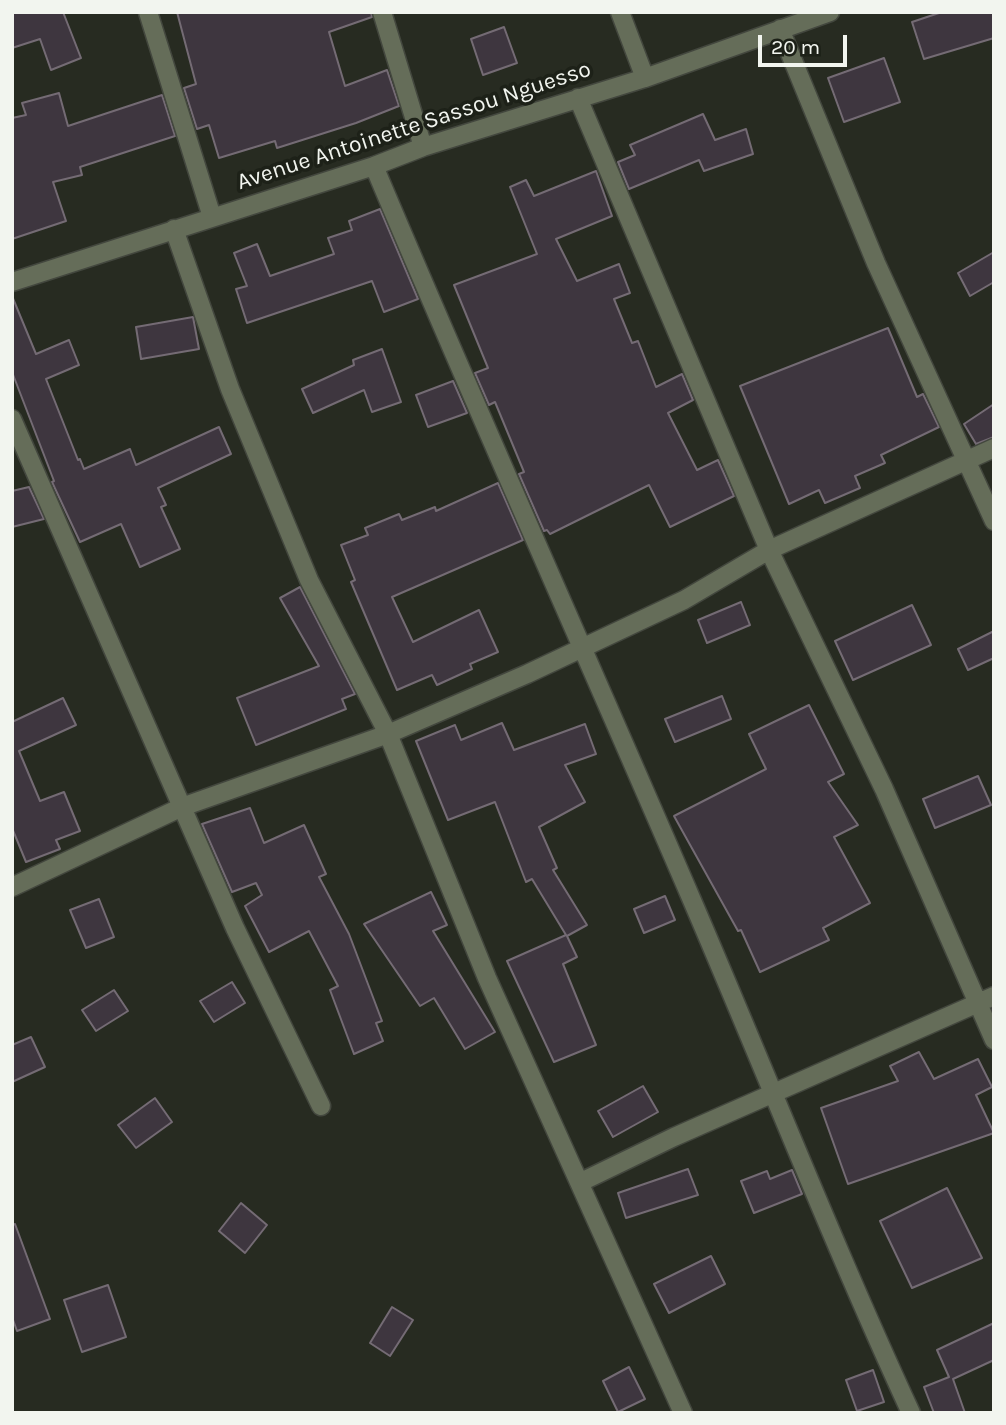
<!DOCTYPE html>
<html>
<head>
<meta charset="utf-8">
<style>
	body { margin:0 }
	#map { position:relative; width:1006px; height:1425px; overflow:hidden; background:#272b21; font-family:Karla,sans-serif }
	canvas { display:block }
	.frame { position:absolute; inset:0; border:14px solid #f2f5ef; pointer-events:none }
	.scale { position:absolute; left:758px; top:35px; width:89px; height:32px; box-sizing:border-box; border:4px solid #f2f5ef; border-top:0; padding-left:9px; font-size:21px; line-height:24px; white-space:nowrap; color:#f2f5ef; -webkit-text-stroke:5px #1d2118; paint-order:stroke }
</style>
</head>
<body>
<div id="map">
<canvas width="1006" height="1425"></canvas>
<div class="frame"></div>
<div class="scale">20 m</div>
</div>
<script>
const context = document.querySelector('canvas').getContext('2d');
context.lineJoin = 'round';
function fillPath(path, color) { context.fillStyle = color; context.fill(path, 'evenodd'); }
function strokePath(path, color, width, dash) { context.strokeStyle = color; context.lineWidth = width; context.lineCap = dash ? 'butt' : 'round'; context.setLineDash(dash || []); context.stroke(path); }
function drawText(font, color, halo, rows, align = 'center') {
  context.font = font + ' Karla,sans-serif'; context.lineWidth = 7; context.setLineDash([]); context.textBaseline = 'middle'; context.strokeStyle = halo; context.fillStyle = color; for (const [text, x, y, turn = 0] of rows) {
    context.save(); context.translate(x, y); context.rotate((+turn || 0) * Math.PI / 180); context.textAlign = isNaN(turn) ? turn : align; if (halo) context.strokeText(text, 0, 0); context.fillText(text, 0, 0); context.restore();
  }
}
const building = new Path2D(`
	M 12,12 L 63,12 L 81,58 L 51,70 L 40,39 L 12,48 Z
	M 177,12 L 371,12 L 372,17 L 329,32 L 345,86 L 387,70 L 399,106 L 356,123 L 277,148 L 275,141 L 219,158 L 209,125 L 197,129 L 184,88 L 196,84 Z
	M 942,12 L 994,12 L 994,38 L 924,59 L 912,22 Z
	M 504,27 L 517,63 L 483,75 L 471,39 Z
	M 884,58 L 900,102 L 844,122 L 828,78 Z
	M 59,93 L 68,126 L 162,95 L 175,136 L 80,167 L 82,175 L 53,182 L 66,221 L 12,239 L 12,118 L 26,115 L 22,103 Z
	M 703,114 L 715,140 L 746,129 L 753,154 L 704,171 L 699,160 L 629,189 L 618,162 L 635,155 L 630,145 Z
	M 596,171 L 612,216 L 556,239 L 577,281 L 619,264 L 630,293 L 614,299 L 632,343 L 638,341 L 656,387 L 682,374 L 693,400 L 668,413 L 697,470 L 718,460 L 734,496 L 670,527 L 649,485 L 550,534 L 547,530 L 544,531 L 519,474 L 524,472 L 495,402 L 489,405 L 475,373 L 488,368 L 454,285 L 537,254 L 510,187 L 526,180 L 534,196 Z
	M 380,209 L 418,299 L 384,312 L 372,281 L 247,323 L 236,289 L 247,286 L 234,253 L 257,244 L 270,276 L 334,254 L 328,238 L 352,230 L 349,221 Z
	M 994,252 L 994,282 L 970,296 L 958,273 Z
	M 12,296 L 36,354 L 69,340 L 79,365 L 46,379 L 78,460 L 80,459 L 84,469 L 130,449 L 136,465 L 219,427 L 231,454 L 158,488 L 166,505 L 161,507 L 180,549 L 140,567 L 121,524 L 80,542 L 52,482 L 54,481 L 12,372 Z
	M 193,317 L 199,349 L 141,359 L 136,327 Z
	M 888,328 L 917,397 L 923,394 L 939,427 L 881,455 L 885,463 L 855,476 L 860,488 L 825,503 L 819,490 L 789,504 L 740,386 Z
	M 382,349 L 401,402 L 372,412 L 364,390 L 313,413 L 302,389 L 354,365 L 353,360 Z
	M 453,381 L 467,413 L 428,427 L 416,395 Z
	M 994,404 L 994,437 L 976,444 L 964,424 Z
	M 498,483 L 523,540 L 392,597 L 413,642 L 479,610 L 498,652 L 470,664 L 472,669 L 437,685 L 432,675 L 397,690 L 351,582 L 355,580 L 341,545 L 368,535 L 365,528 L 399,514 L 402,520 L 435,507 L 436,511 Z
	M 29,487 L 44,519 L 12,527 L 12,491 Z
	M 300,587 L 355,694 L 342,699 L 346,709 L 256,745 L 237,698 L 319,666 L 280,598 Z
	M 741,602 L 750,625 L 707,643 L 698,620 Z
	M 912,605 L 931,645 L 853,680 L 835,641 Z
	M 994,631 L 994,658 L 968,670 L 958,649 Z
	M 722,696 L 731,719 L 675,742 L 665,719 Z
	M 63,698 L 76,725 L 19,751 L 40,801 L 64,792 L 80,831 L 56,840 L 60,849 L 26,862 L 12,828 L 12,722 Z
	M 809,705 L 844,774 L 828,782 L 858,825 L 834,837 L 870,903 L 823,928 L 829,940 L 760,972 L 741,930 L 738,931 L 674,816 L 766,769 L 749,734 Z
	M 502,723 L 514,750 L 585,724 L 596,754 L 565,765 L 585,802 L 539,827 L 557,868 L 553,870 L 587,925 L 567,936 L 577,957 L 563,964 L 596,1045 L 554,1062 L 507,961 L 566,935 L 532,879 L 526,882 L 495,802 L 448,820 L 416,741 L 455,725 L 461,740 Z
	M 978,776 L 991,805 L 935,828 L 923,799 Z
	M 250,808 L 264,843 L 304,825 L 326,874 L 319,877 L 349,934 L 382,1021 L 376,1023 L 383,1041 L 354,1054 L 330,990 L 338,986 L 309,931 L 269,952 L 245,906 L 262,895 L 256,883 L 232,892 L 202,824 Z
	M 431,892 L 447,925 L 433,931 L 495,1032 L 465,1049 L 434,998 L 420,1006 L 364,924 Z
	M 665,896 L 675,920 L 644,933 L 634,909 Z
	M 99,899 L 114,937 L 86,948 L 70,910 Z
	M 232,982 L 245,1003 L 214,1022 L 200,1001 Z
	M 114,990 L 128,1011 L 96,1031 L 82,1010 Z
	M 31,1037 L 45,1067 L 12,1082 L 12,1045 Z
	M 919,1052 L 934,1079 L 978,1059 L 992,1087 L 976,1095 L 994,1133 L 848,1184 L 821,1108 L 898,1081 L 890,1066 Z
	M 643,1086 L 658,1112 L 613,1137 L 598,1111 Z
	M 155,1098 L 172,1122 L 136,1148 L 118,1125 Z
	M 688,1169 L 698,1195 L 626,1218 L 618,1193 Z
	M 792,1170 L 802,1194 L 754,1213 L 741,1181 L 767,1171 L 770,1179 Z
	M 947,1188 L 982,1258 L 912,1288 L 880,1221 Z
	M 241,1203 L 267,1225 L 245,1253 L 219,1231 Z
	M 15,1224 L 50,1319 L 17,1331 L 12,1317 L 12,1225 Z
	M 711,1256 L 725,1284 L 669,1313 L 654,1284 Z
	M 108,1285 L 126,1337 L 82,1352 L 64,1300 Z
	M 392,1307 L 413,1320 L 390,1356 L 370,1343 Z
	M 994,1323 L 994,1360 L 953,1379 L 965,1413 L 934,1413 L 924,1387 L 949,1377 L 937,1350 Z
	M 629,1367 L 645,1399 L 618,1412 L 603,1381 Z
	M 873,1370 L 884,1402 L 857,1411 L 846,1380 Z`);
fillPath(building, '#3e363f');
strokePath(building, '#746b74', 2);
const minor = new Path2D(`
	M 148,12 L 212,217
	M 382,12 L 423,147
	M 620,12 L 645,78
	M 780,29 L 876,263 L 994,521
	M 578,98 L 769,550 L 884,789 L 994,1040
	M 374,166 C 477,411 586,654 691,898 C 765,1070 833,1244 911,1413
	M 174,229 L 230,389 L 309,580 L 388,734 L 487,978 L 683,1413
	M 12,282 L 374,166 L 423,147 L 645,78 L 830,12
	M 12,419 L 235,928 L 321,1106
	M 12,887 L 182,807 L 388,734 L 527,674 L 684,600 L 769,550 L 994,448
	M 581,1182 L 674,1137 L 994,996`);
strokePath(minor, '#43473e', 21);
strokePath(minor, '#656d59', 18);
drawText('23px', '#f2f5ef', '#1d2118', [
	["Avenue Antoinette Sassou Nguesso",414,126,-18]
]);
</script>
</body>
</html>
